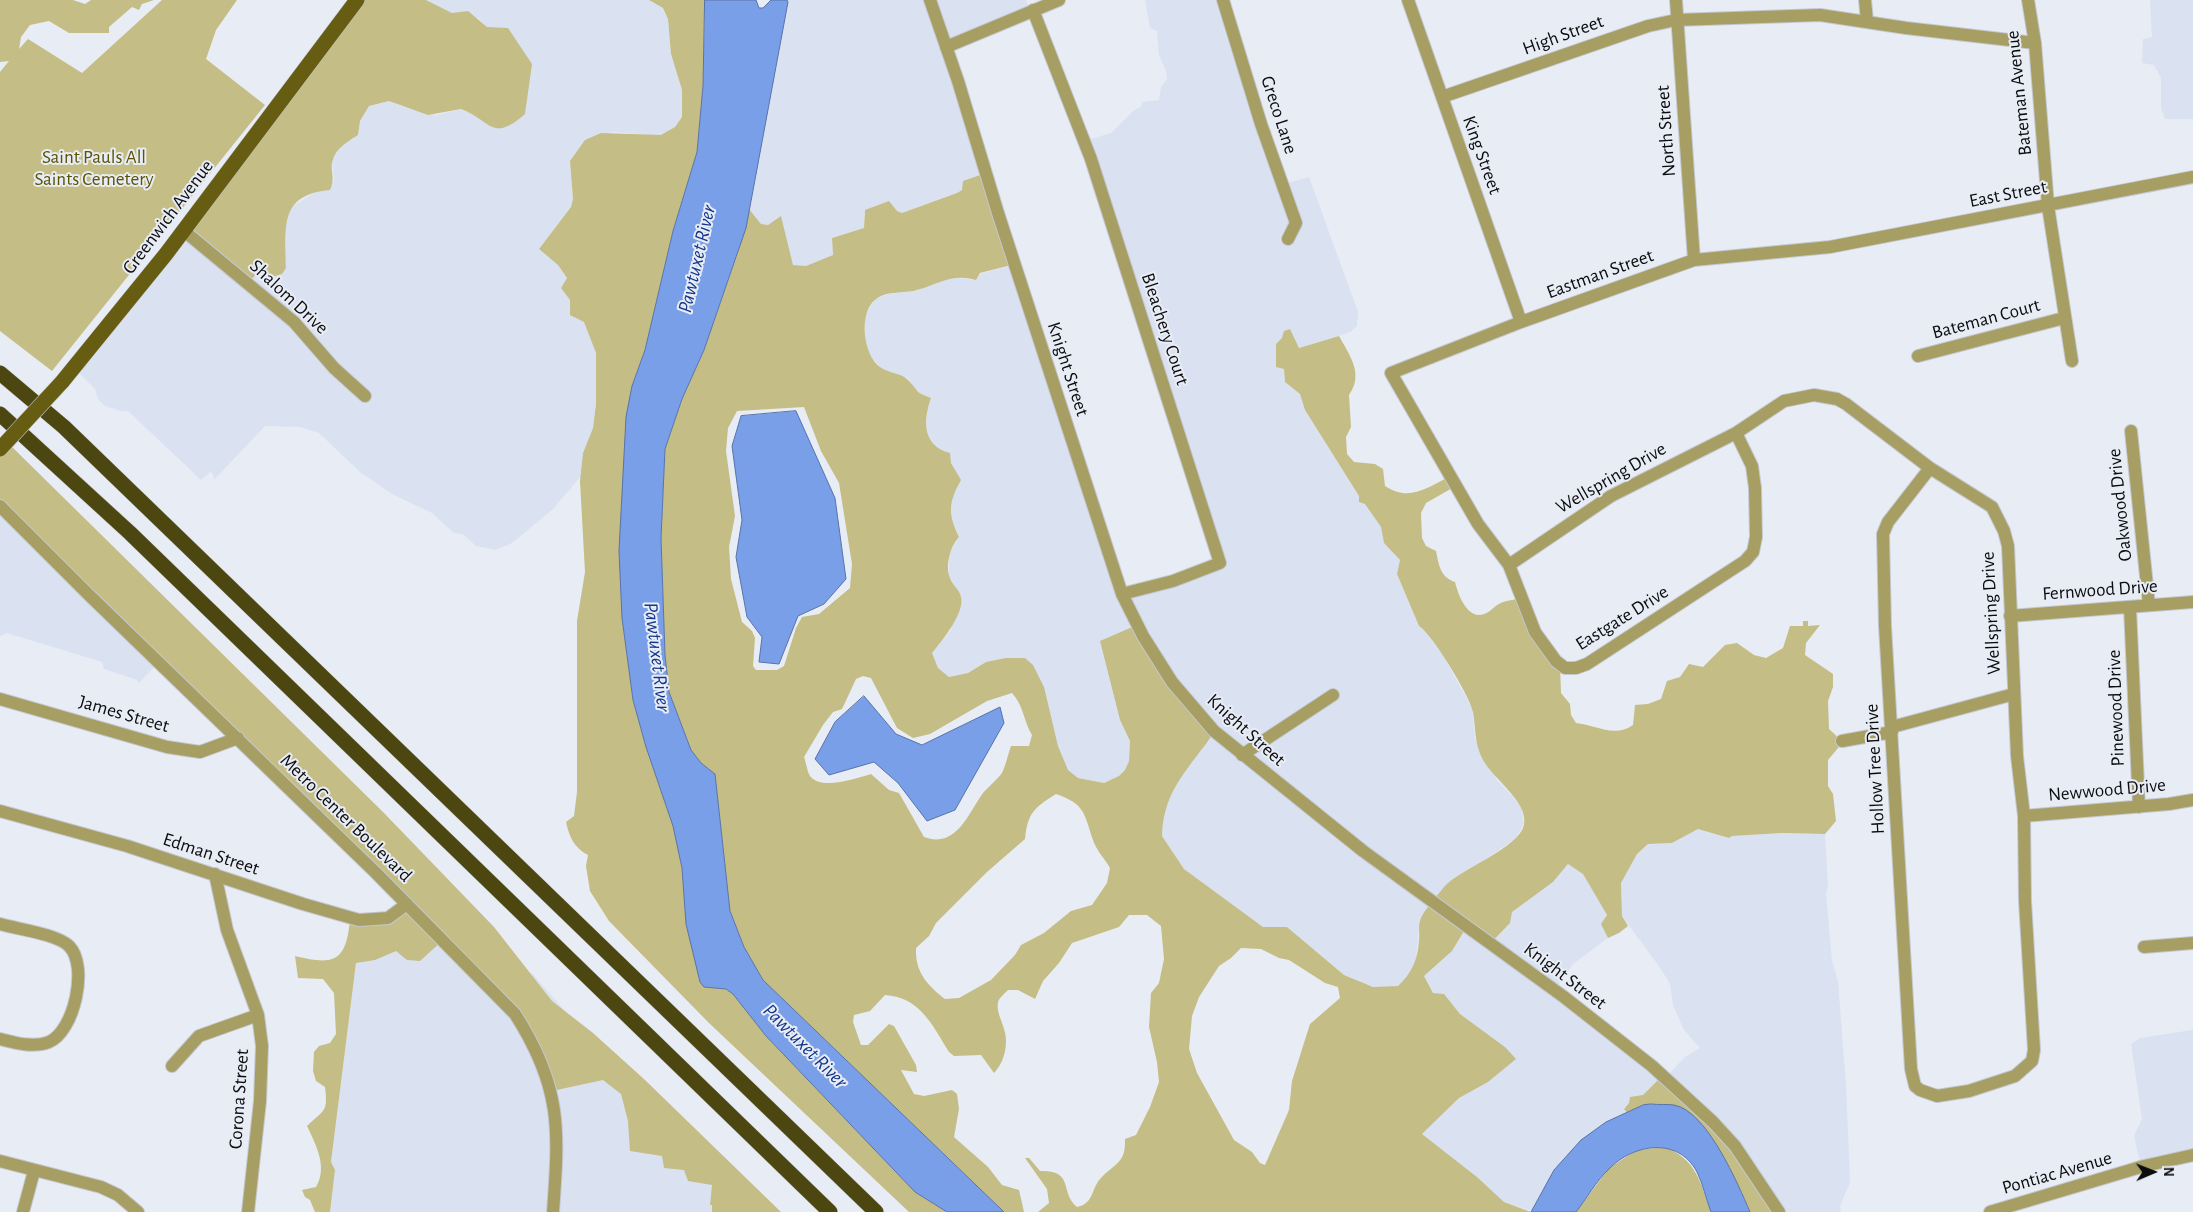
<!DOCTYPE html>
<html>
<head>
<meta charset="utf-8">
<style>
	body { margin:0 }
	#map { position:relative; width:2193px; height:1212px; overflow:hidden; background:#e8ecf4; font-family:"Alegreya Sans",sans-serif }
	canvas { display:block }
	.north { position:absolute; left:2128px; top:1147px; width:50px; height:50px; -webkit-text-stroke:4px #e8ecf4; paint-order:stroke; rotate:89deg; font-size:14px; font-weight:700; line-height:20px; text-align:center; color:#0b0c0f }
	.north::after { content:''; display:block; margin:auto; width:18px; height:22px; background:#0b0c0f; clip-path:polygon(50% 0,100% 100%,50% 72%,0 100%) }
</style>
</head>
<body>
<div id="map">
<canvas width="2193" height="1212"></canvas>
<div class="north">N</div>
</div>
<script>
const context = document.querySelector('canvas').getContext('2d');
context.lineJoin = 'round';
function fillPath(path, color) { context.fillStyle = color; context.fill(path, 'evenodd'); }
function strokePath(path, color, width, dash) { context.strokeStyle = color; context.lineWidth = width; context.lineCap = dash ? 'butt' : 'round'; context.setLineDash(dash || []); context.stroke(path); }
function drawText(font, color, halo, rows, align = 'center') {
  context.font = font + ' "Alegreya Sans",sans-serif'; context.lineWidth = 4; context.setLineDash([]); context.textBaseline = 'middle'; context.strokeStyle = halo; context.fillStyle = color; for (const [text, x, y, turn = 0] of rows) {
    context.save(); context.translate(x, y); context.rotate((+turn || 0) * Math.PI / 180); context.textAlign = isNaN(turn) ? turn : align; if (halo) context.strokeText(text, 0, 0); context.fillText(text, 0, 0); context.restore();
  }
}
fillPath(new Path2D(`
	M 426,0 L 649,0 L 663,8 L 668,19 L 671,54 L 682,90 L 682,117 L 675,127 L 661,136 L 612,132 L 570,161 L 573,199 L 571,207 L 539,249 L 558,265 L 567,278 L 561,288 L 570,300 L 572,311 L 585,322 L 596,353 L 596,404 L 593,428 L 583,453 L 581,476 L 553,509 L 512,543 L 496,550 L 476,546 L 463,534 L 454,533 L 432,513 L 392,494 L 360,472 L 319,433 L 300,427 L 265,426 L 214,480 L 213,474 L 210,472 L 201,480 L 128,411 L 121,411 L 105,406 L 98,399 L 95,389 L 77,371 L 181,231 L 272,277 L 286,268 L 286,218 L 290,208 L 334,180 L 332,160 L 340,147 L 358,135 L 360,121 L 369,106 L 390,101 L 404,107 L 436,115 L 461,109 L 467,112 L 525,114 L 527,98 L 487,27 L 478,18 L 452,13 Z
	M 787,0 L 1026,0 L 1031,11 L 948,47 L 986,173 L 957,193 L 902,213 L 864,213 L 864,228 L 832,238 L 833,255 L 806,267 L 793,265 L 781,217 L 768,225 L 761,224 L 749,209 Z
	M 1145,0 L 1224,0 L 1284,184 L 1309,177 L 1358,312 L 1357,326 L 1350,332 L 1339,336 L 1299,348 L 1290,330 L 1284,369 L 1285,382 L 1300,394 L 1305,410 L 1359,496 L 1359,502 L 1365,504 L 1381,527 L 1384,543 L 1400,560 L 1397,574 L 1419,626 L 1424,629 L 1443,655 L 1473,710 L 1475,738 L 1497,780 L 1521,805 L 1524,824 L 1516,838 L 1475,867 L 1436,900 L 1420,920 L 1416,959 L 1411,974 L 1398,986 L 1373,987 L 1344,975 L 1287,927 L 1263,927 L 1184,869 L 1162,836 L 1162,817 L 1165,806 L 1186,767 L 1202,750 L 1100,641 L 1120,720 L 1130,741 L 1129,761 L 1125,770 L 1119,776 L 1104,783 L 1078,778 L 1068,770 L 1058,746 L 1039,676 L 986,662 L 968,673 L 949,677 L 938,669 L 932,653 L 951,630 L 957,592 L 949,575 L 949,554 L 959,537 L 951,519 L 951,497 L 960,480 L 951,463 L 949,453 L 939,450 L 930,441 L 926,429 L 927,409 L 931,398 L 916,392 L 908,378 L 881,368 L 871,357 L 865,343 L 865,316 L 875,299 L 888,294 L 916,291 L 949,277 L 976,280 L 980,274 L 1015,264 L 1121,589 L 1217,564 L 1088,140 L 1111,133 L 1133,111 L 1142,106 L 1142,102 L 1159,100 L 1161,87 L 1167,79 L 1166,71 L 1159,55 L 1157,31 L 1150,28 Z
	M 2150,0 L 2193,0 L 2193,119 L 2165,119 L 2161,108 L 2161,78 L 2154,65 L 2142,63 L 2143,39 L 2152,37 Z
	M 0,506 L 158,663 L 139,683 L 137,680 L 104,669 L 102,662 L 7,633 L 0,636 Z
	M 1698,829 L 1729,838 L 1732,836 L 1782,833 L 1825,834 L 1828,886 L 1826,893 L 1832,961 L 1838,981 L 1846,1084 L 1850,1183 L 1840,1206 L 1841,1212 L 1776,1212 L 1664,1079 L 1685,1057 L 1700,1048 L 1684,1030 L 1673,1005 L 1670,984 L 1661,969 L 1622,916 L 1621,883 L 1637,854 L 1648,844 L 1672,843 Z
	M 1568,864 L 1583,873 L 1607,915 L 1602,924 L 1608,938 L 1573,964 L 1555,990 L 1661,1077 L 1643,1095 L 1629,1103 L 1624,1109 L 1627,1113 L 1606,1122 L 1542,1190 L 1532,1211 L 1504,1202 L 1477,1177 L 1422,1134 L 1459,1098 L 1488,1082 L 1505,1047 L 1460,1014 L 1453,1005 L 1433,993 L 1424,976 L 1452,951 L 1464,931 L 1492,943 L 1510,923 L 1512,912 L 1553,882 Z
	M 442,941 L 466,964 L 532,973 L 738,1212 L 330,1212 L 335,1170 L 331,1162 L 356,963 L 396,950 Z
	M 2193,1030 L 2193,1155 L 2141,1167 L 2134,1136 L 2142,1119 L 2131,1044 L 2140,1038 Z`), '#dae2f1');
fillPath(new Path2D(`
	M 0,0 L 73,0 L 85,4 L 91,0 L 154,0 L 142,4 L 139,10 L 132,7 L 109,27 L 109,33 L 69,33 L 49,21 L 30,25 L 21,37 L 19,49 L 28,39 L 82,73 L 162,0 L 237,0 L 216,30 L 206,59 L 265,105 L 52,371 L 0,331 L 0,72 L 9,61 L 0,62 Z
	M 355,0 L 426,0 L 452,13 L 468,11 L 487,27 L 508,28 L 532,64 L 525,114 C 492,143 492,121 461,109 L 428,115 L 389,101 L 369,106 L 360,121 L 358,135 C 344,144 330,152 332,171 C 333,179 333,183 330,190 C 278,195 286,227 286,268 L 282,274 L 272,277 L 259,272 L 245,285 L 185,226 Z
	M 649,0 L 705,0 L 703,86 L 697,152 L 673,231 L 645,350 L 632,386 L 622,618 L 633,700 L 646,747 L 673,826 L 682,868 L 686,924 L 704,987 L 726,989 L 733,994 L 766,1036 L 915,1192 L 947,1212 L 909,1212 L 709,1023 L 609,921 L 590,891 L 586,866 L 588,855 C 574,848 569,836 566,822 L 574,816 L 577,792 L 577,621 L 585,572 L 580,481 L 583,453 L 593,428 L 596,404 L 596,353 L 584,322 L 570,315 L 570,300 L 561,288 L 567,278 L 558,265 L 539,249 L 571,207 L 573,199 L 570,161 L 585,140 L 601,133 L 661,135 L 675,127 L 682,117 L 682,90 L 671,54 L 668,19 L 663,8 Z
	M 986,173 L 1015,264 L 980,273 L 976,280 C 951,273 939,284 917,290 C 904,294 888,290 876,299 C 858,312 863,355 880,367 C 888,373 902,373 908,380 C 920,392 913,391 931,398 C 923,420 922,446 950,453 L 951,463 L 961,480 C 948,503 948,514 959,537 C 950,547 945,565 950,578 C 952,584 958,589 960,594 C 968,610 941,642 932,653 L 938,668 L 949,677 L 968,673 L 986,662 L 1006,658 L 1025,658 L 1033,665 L 1044,687 L 1058,746 L 1068,770 L 1078,778 L 1104,783 L 1119,776 L 1125,770 L 1129,761 L 1130,741 L 1120,720 L 1100,641 L 1137,625 L 1215,731 C 1191,767 1163,789 1162,836 L 1184,869 L 1263,927 L 1287,927 L 1344,975 L 1373,987 L 1398,986 C 1412,973 1418,959 1419,940 C 1420,934 1418,926 1420,921 C 1422,912 1438,895 1444,887 C 1460,869 1519,848 1524,825 C 1529,802 1493,779 1483,760 C 1474,744 1476,728 1473,712 C 1470,696 1432,634 1419,626 L 1397,574 L 1400,560 L 1384,543 L 1381,527 L 1365,504 L 1359,502 L 1359,496 L 1305,410 L 1300,394 L 1285,382 L 1284,369 L 1276,367 L 1276,344 L 1282,338 L 1284,331 L 1290,329 L 1299,348 L 1339,336 C 1350,356 1364,374 1349,395 L 1351,427 L 1346,437 L 1347,454 L 1354,462 L 1375,464 L 1383,469 L 1385,486 C 1409,502 1426,488 1449,477 L 1454,487 L 1426,503 L 1421,513 L 1422,538 L 1426,546 L 1436,551 C 1439,565 1440,577 1455,582 C 1458,594 1467,620 1484,614 C 1491,612 1495,605 1501,603 C 1507,600 1514,600 1521,598 L 1560,665 L 1561,693 L 1570,704 L 1571,715 L 1576,723 C 1595,725 1615,738 1633,725 L 1635,705 L 1648,704 L 1661,699 L 1667,681 L 1680,677 L 1689,664 L 1703,667 L 1725,645 L 1737,643 L 1754,655 L 1766,658 L 1783,648 L 1790,626 L 1803,626 L 1803,621 L 1808,621 L 1808,626 L 1820,625 L 1806,643 L 1805,655 L 1833,674 L 1833,687 L 1828,701 L 1829,729 L 1843,742 L 1828,760 L 1828,786 L 1833,794 L 1836,821 L 1825,834 L 1782,833 L 1732,836 L 1729,838 L 1698,829 L 1672,843 L 1648,844 L 1637,854 L 1621,883 L 1622,916 L 1628,926 L 1619,933 L 1608,938 L 1601,924 L 1607,915 L 1583,874 L 1568,864 L 1553,882 L 1512,912 L 1510,923 L 1491,943 L 1464,931 L 1452,951 L 1424,976 L 1433,993 L 1444,994 L 1460,1014 L 1505,1047 L 1516,1059 L 1488,1082 L 1459,1098 L 1422,1134 L 1477,1177 L 1504,1202 L 1531,1212 L 1038,1212 L 1049,1203 L 1047,1189 L 1025,1158 L 1029,1158 L 1040,1171 C 1075,1170 1059,1192 1077,1207 C 1094,1204 1091,1188 1101,1178 C 1107,1171 1116,1166 1121,1159 C 1125,1153 1125,1146 1125,1139 L 1136,1135 L 1150,1107 L 1159,1082 L 1157,1062 L 1149,1027 L 1151,993 L 1159,983 L 1164,959 L 1161,926 L 1147,915 L 1129,915 L 1119,927 L 1072,943 L 1059,963 L 1043,981 L 1035,999 L 1018,990 L 1008,990 C 1005,993 999,998 998,1002 C 996,1011 1002,1021 1004,1029 C 1009,1044 1004,1063 994,1073 L 981,1055 L 954,1056 L 949,1052 C 933,1026 920,997 885,995 L 870,1011 L 854,1015 L 853,1022 L 861,1045 L 868,1045 L 889,1024 L 894,1026 L 916,1065 L 917,1072 L 901,1070 L 914,1094 L 924,1096 L 952,1090 L 957,1094 L 959,1109 L 954,1137 L 988,1167 L 1002,1185 L 1019,1190 L 1024,1212 L 1004,1212 L 763,980 L 744,947 L 730,911 L 715,774 L 701,763 L 691,750 L 669,692 L 665,655 L 661,538 L 665,449 L 682,399 L 704,350 L 738,252 L 749,209 L 761,224 L 768,225 L 781,216 L 793,265 L 806,266 L 833,255 L 832,238 L 864,228 L 865,210 L 889,201 L 897,211 L 902,213 L 957,193 L 962,190 L 963,181 ZM 804,407 L 821,451 L 839,483 L 852,564 L 850,588 L 819,614 L 802,617 L 796,628 L 784,666 L 777,670 L 756,670 L 753,666 L 755,638 L 752,631 L 742,622 L 731,579 L 729,547 L 735,516 L 726,451 L 728,428 L 737,411 ZM 863,676 L 871,678 L 897,728 L 913,738 L 930,734 L 987,701 L 1012,693 C 1024,706 1023,720 1032,735 L 1029,746 L 1011,746 C 1008,754 1006,765 1002,773 C 997,780 989,786 983,793 C 968,814 956,849 924,837 L 899,793 L 889,790 L 871,774 C 857,778 821,791 810,776 C 807,771 806,762 804,757 L 823,725 L 833,712 L 842,709 L 856,679 ZM 1056,794 C 1085,804 1084,813 1093,840 C 1096,850 1105,859 1110,868 L 1107,883 L 1092,905 L 1071,911 L 1044,933 L 1021,945 L 1015,955 L 991,980 L 959,998 L 945,999 C 927,985 915,972 916,948 L 929,936 L 936,923 L 987,872 L 1025,839 C 1028,812 1034,808 1056,794 ZM 1241,948 L 1261,949 L 1279,958 L 1289,960 L 1325,983 L 1338,987 L 1340,998 L 1310,1024 L 1292,1081 L 1289,1110 L 1265,1165 L 1260,1163 L 1252,1152 L 1234,1140 L 1197,1073 L 1189,1049 L 1192,1016 L 1199,997 L 1219,966 L 1231,958 Z
	M 0,439 L 9,444 L 383,812 L 494,927 L 552,1001 L 593,1033 L 645,1080 L 781,1212 L 712,1212 L 712,1205 L 710,1205 L 712,1185 L 688,1181 L 684,1170 L 664,1168 L 662,1156 L 630,1151 L 628,1121 L 621,1094 L 603,1080 L 552,1091 L 535,1045 L 442,941 L 420,961 L 407,960 L 396,951 L 375,960 L 356,963 L 331,1162 L 335,1170 L 330,1212 L 315,1212 L 310,1200 L 305,1197 L 302,1190 L 316,1187 C 328,1167 316,1145 307,1126 C 325,1109 328,1112 325,1087 L 316,1081 L 313,1071 L 314,1052 L 319,1046 L 330,1043 L 336,1034 L 334,993 L 323,979 L 298,978 L 295,956 C 335,966 346,961 350,920 L 366,921 L 407,905 L 0,506 Z
	M 1661,1077 L 1716,1127 L 1776,1212 L 1750,1212 C 1739,1187 1717,1140 1698,1121 C 1680,1102 1648,1099 1627,1113 L 1624,1109 L 1629,1103 L 1630,1097 L 1643,1095 Z
	M 1665,1147 C 1697,1160 1700,1182 1711,1212 L 1576,1212 L 1609,1168 L 1637,1150 Z`), '#c4bd85');
const water = new Path2D(`
	M 705,0 L 756,0 L 759,8 L 763,8 L 771,0 L 787,0 L 788,2 L 746,228 L 704,350 L 682,399 L 665,449 L 661,538 L 665,655 L 669,692 L 691,750 L 701,763 L 715,774 L 730,911 L 744,947 L 763,980 L 1004,1212 L 947,1212 L 915,1192 L 766,1036 L 733,994 L 726,989 L 704,987 L 700,982 L 686,924 L 682,868 L 673,826 L 646,747 L 633,700 L 622,618 L 619,551 L 626,417 L 632,386 L 645,350 L 673,231 L 697,152 L 703,86 Z
	M 796,411 L 835,498 L 846,579 L 824,604 L 798,616 L 779,664 L 759,662 L 762,637 L 747,617 L 736,557 L 742,520 L 732,446 L 741,416 Z
	M 864,696 L 896,734 L 922,745 L 1000,707 L 1004,723 L 955,810 L 927,821 L 898,783 L 874,762 L 829,775 L 815,759 L 835,722 Z
	M 1651,1104 C 1658,1105 1667,1104 1674,1105 C 1707,1111 1738,1184 1750,1212 L 1711,1212 C 1706,1199 1703,1184 1697,1172 C 1678,1136 1633,1144 1609,1169 C 1596,1181 1587,1198 1576,1212 L 1531,1212 L 1554,1170 L 1581,1140 L 1606,1122 L 1643,1105 Z`);
fillPath(water, '#799fe9');
strokePath(water, '#5873a8', 1);
const minor = new Path2D(`
	M 930,0 L 958,81 L 998,213 L 1122,594 L 1143,636 L 1172,682 L 1214,731 L 1363,851 L 1564,997 L 1652,1066 L 1713,1122 L 1735,1146 L 1779,1212
	M 1223,0 L 1261,124 L 1296,223 L 1288,239
	M 1408,0 L 1521,322
	M 1676,0 L 1694,260
	M 1865,0 L 1867,21
	M 2028,0 L 2035,43 L 2048,206 L 2072,361
	M 1033,10 L 1091,159 L 1220,563 L 1173,581 L 1122,594
	M 946,47 L 1059,0
	M 1442,97 L 1648,26 L 1676,20 L 1820,15 L 1906,28 L 2035,43
	M 183,230 L 294,322 L 334,368 L 365,396
	M 1918,356 L 2064,318
	M 2131,431 L 2149,605
	M 1736,433 L 1752,466 L 1755,488 L 1756,537 L 1753,552 L 1745,561 L 1587,664 L 1576,668 L 1565,668 L 1556,661 L 1535,632 L 1509,565 L 1478,524 L 1391,373 L 1521,322 L 1694,260 L 1830,247 L 2193,177
	M 0,506 L 89,595 L 376,873 L 515,1014 C 562,1087 559,1130 553,1212
	M 1509,565 L 1611,496 L 1736,433 L 1784,401 L 1814,395 L 1837,399 L 1846,404 L 1930,468 L 1992,507 L 2004,531 L 2008,546 L 2017,756 L 2024,816 L 2025,901 L 2034,1050 L 2032,1061 L 2015,1076 L 1969,1091 L 1937,1096 L 1920,1090 L 1915,1086 L 1911,1069 L 1885,626 L 1883,534 L 1888,522 L 1930,468
	M 2130,608 L 2139,807
	M 2010,616 L 2193,602
	M 0,699 L 167,747 L 200,752 L 238,738
	M 1892,727 L 2014,694
	M 1842,741 L 1892,732
	M 1242,755 L 1333,695
	M 0,811 L 127,846 L 303,904 L 359,920 L 388,918 L 407,904
	M 2024,816 L 2169,804 L 2193,800
	M 215,874 L 227,930 L 258,1015 L 262,1046 L 260,1101 L 248,1212
	M 0,924 C 17,929 57,934 69,946 C 89,966 74,1032 49,1042 C 34,1048 15,1043 0,1039
	M 2144,947 L 2193,943
	M 172,1066 L 199,1036 L 258,1015
	M 0,1161 L 101,1187 L 118,1195 L 138,1212
	M 23,1212 L 34,1171
	M 1990,1212 L 2144,1166 L 2193,1155`);
const major = new Path2D(`
	M 62,382 L 166,254 L 357,0`);
const highway = new Path2D(`
	M 0,373 L 64,427 L 876,1212
	M 0,414 L 130,533 L 830,1212`);
strokePath(minor, '#c5c8cf', 14);
strokePath(major, '#c5c8cf', 16);
strokePath(highway, '#c5c8cf', 16);
strokePath(minor, '#a69e63', 12);
strokePath(major, '#665d13', 15);
strokePath(highway, '#4c4611', 15);
const majorBridge = new Path2D(`
	M 0,449 L 62,382`);
strokePath(majorBridge, '#c5c8cf', 16, []);
strokePath(majorBridge, '#665d13', 15);
drawText('19px', '#0b0c0f', '#e8ecf4', [
	["High Street",1563,35,-20],
	["Bateman Avenue",2019,93,-96],
	["Greco Lane",1279,115,72],
	["North Street",1666,131,-94],
	["King Street",1482,155,70],
	["East Street",2008,194,-11],
	["Greenwich Avenue",168,217,-53],
	["Eastman Street",1600,274,-20],
	["Shalom Drive",289,297,43],
	["Bateman Court",1986,319,-15],
	["Bleachery Court",1165,329,72],
	["Knight Street",1068,369,72],
	["Wellspring Drive",1611,478,-30],
	["Oakwood Drive",2120,505,-96],
	["Fernwood Drive",2100,590,-4],
	["Wellspring Drive",1991,613,-93],
	["Eastgate Drive",1622,618,-32],
	["Pinewood Drive",2116,708,-92],
	["James Street",124,714,16],
	["Knight Street",1246,730,42],
	["Hollow Tree Drive",1875,769,-93],
	["Newwood Drive",2107,790,-5],
	["Metro Center Boulevard",346,818,44],
	["Edman Street",211,854,18],
	["Knight Street",1565,976,37],
	["Corona Street",239,1099,-86],
	["Pontiac Avenue",2057,1173,-16]
]);
drawText('19px', '#5b5204', '#e8ecf4', [
	["Saint Pauls All",94,157],
	["Saints Cemetery",94,179]
]);
drawText('italic 20px', '#11368b', '#e8ecf4', [
	["Pawtuxet River",697,259,-77],
	["Pawtuxet River",657,657,83],
	["Pawtuxet River",805,1046,45]
]);
</script>
</body>
</html>
